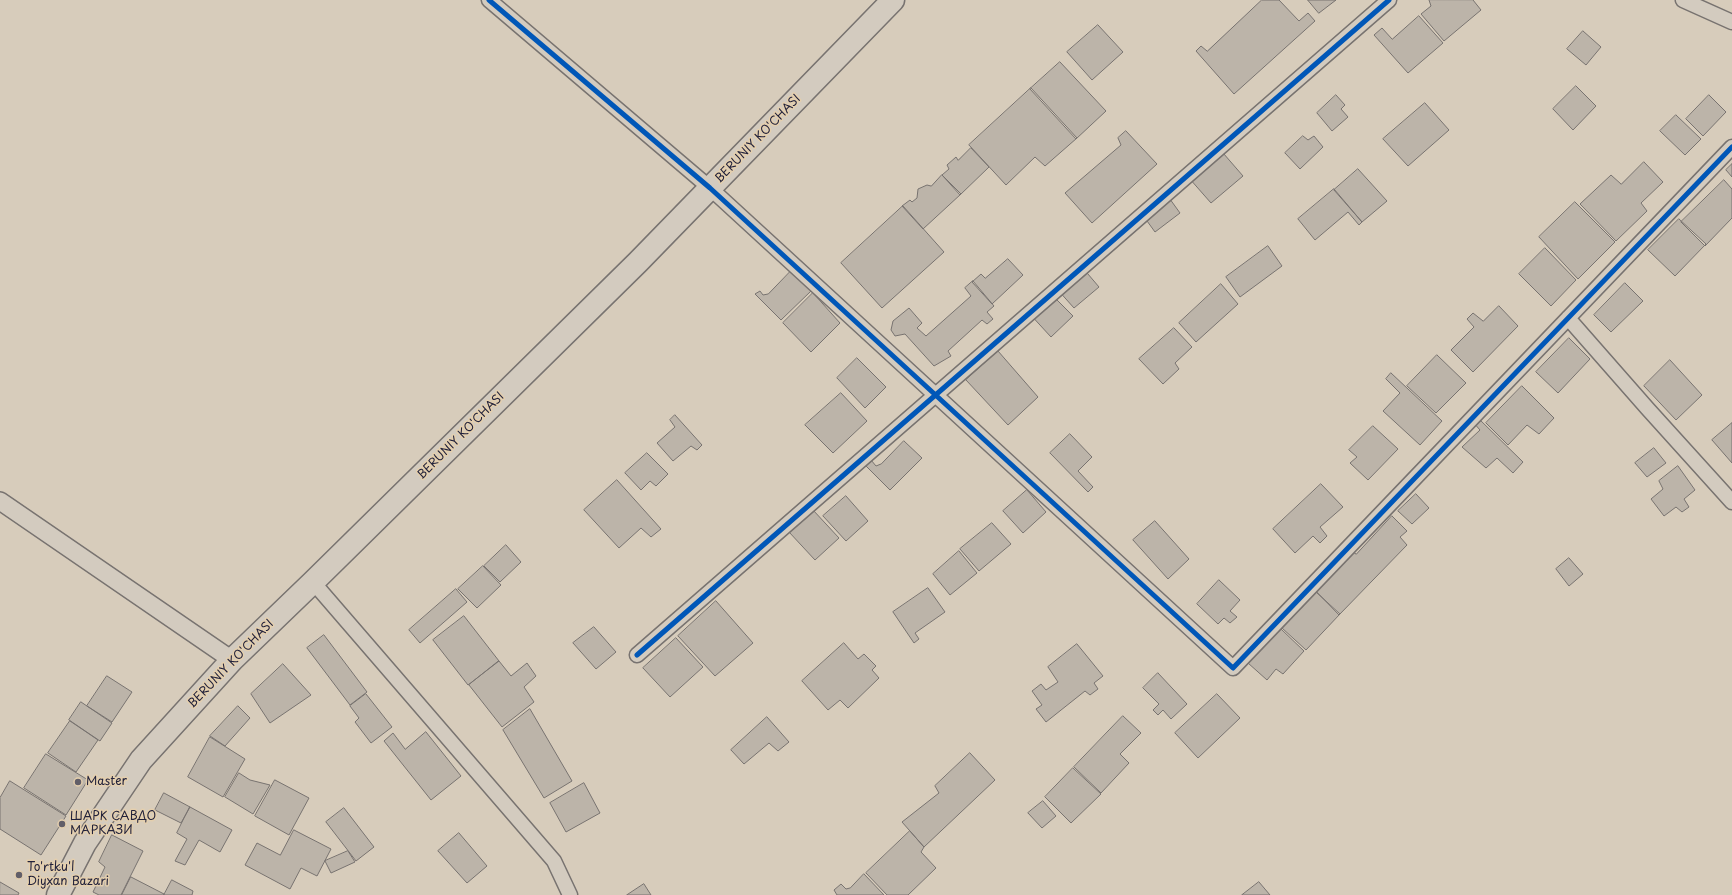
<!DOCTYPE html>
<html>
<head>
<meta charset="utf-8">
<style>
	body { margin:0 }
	canvas { display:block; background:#d7ccbb }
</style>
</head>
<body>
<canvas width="1732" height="895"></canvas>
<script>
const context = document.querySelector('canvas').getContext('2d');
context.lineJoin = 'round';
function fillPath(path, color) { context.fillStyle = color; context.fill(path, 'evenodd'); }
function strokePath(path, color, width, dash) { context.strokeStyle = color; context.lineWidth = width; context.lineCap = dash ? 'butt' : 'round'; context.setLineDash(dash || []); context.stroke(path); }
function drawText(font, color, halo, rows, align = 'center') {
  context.font = font + ' "Playpen Sans",sans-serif'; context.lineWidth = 3; context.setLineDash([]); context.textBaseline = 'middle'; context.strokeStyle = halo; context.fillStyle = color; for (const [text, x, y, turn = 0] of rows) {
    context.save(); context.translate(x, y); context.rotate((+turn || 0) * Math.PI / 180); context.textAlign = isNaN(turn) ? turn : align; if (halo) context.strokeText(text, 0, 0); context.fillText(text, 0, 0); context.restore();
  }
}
const building = new Path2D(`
	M 1262,0 L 1279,0 L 1299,21 L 1308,13 L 1315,21 L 1234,94 L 1196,51 L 1201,46 L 1207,51 Z
	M 1308,0 L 1336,0 L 1319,13 Z
	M 1473,0 L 1481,10 L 1444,41 L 1421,14 L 1431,6 L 1429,0 Z
	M 1419,16 L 1443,43 L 1408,73 L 1374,35 L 1382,28 L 1392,39 Z
	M 1098,25 L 1123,52 L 1092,80 L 1067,52 Z
	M 1583,31 L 1601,47 L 1586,65 L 1567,49 Z
	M 1060,62 L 1106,111 L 1076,139 L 1030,89 Z
	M 1576,86 L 1596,106 L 1573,130 L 1553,109 Z
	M 1031,88 L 1077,138 L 1045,166 L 1035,157 L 1006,185 L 969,145 Z
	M 1336,95 L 1345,105 L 1341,109 L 1348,117 L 1332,131 L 1317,113 Z
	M 1709,95 L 1726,112 L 1703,136 L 1686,119 Z
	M 1425,103 L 1449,130 L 1408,166 L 1383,139 Z
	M 1676,115 L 1701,139 L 1685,155 L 1660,131 Z
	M 1126,131 L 1157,164 L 1092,223 L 1065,193 L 1121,145 L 1118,138 Z
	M 1303,136 L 1308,140 L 1314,136 L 1323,147 L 1300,169 L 1285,153 Z
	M 1217,146 L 1243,176 L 1211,203 L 1182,170 L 1190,164 L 1192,167 Z
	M 971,148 L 989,167 L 960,195 L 942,175 L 949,169 L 947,165 L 956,157 L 958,160 Z
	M 1644,162 L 1663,182 L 1641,203 L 1647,211 L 1616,241 L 1580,204 L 1611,175 L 1621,184 Z
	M 1732,164 L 1732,177 L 1726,170 Z
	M 1358,169 L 1387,201 L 1362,222 L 1334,190 Z
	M 942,175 L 961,194 L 923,229 L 902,206 L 910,200 L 912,202 L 917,198 L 918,189 L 927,185 L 931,186 Z
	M 1724,180 L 1732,189 L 1732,218 L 1705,246 L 1681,222 Z
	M 1334,189 L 1362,222 L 1359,225 L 1348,212 L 1315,240 L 1298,219 Z
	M 1167,195 L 1180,213 L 1155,232 L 1142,214 Z
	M 1575,202 L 1615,242 L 1578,279 L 1539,237 Z
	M 903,206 L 944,252 L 882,308 L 841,263 Z
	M 1679,219 L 1706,244 L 1675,276 L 1648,250 Z
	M 1268,246 L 1282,266 L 1240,297 L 1226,277 Z
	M 1545,248 L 1576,280 L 1551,306 L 1519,274 Z
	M 1008,259 L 1023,275 L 992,304 L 972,282 L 981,274 L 985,278 Z
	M 1082,267 L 1099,287 L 1074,308 L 1057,289 Z
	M 791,271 L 811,291 L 781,320 L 755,294 L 760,291 L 763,295 L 768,294 Z
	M 973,281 L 994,306 L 987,312 L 993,319 L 987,324 L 982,320 L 948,351 L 951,356 L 934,366 L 905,334 L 895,336 L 891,330 L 893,321 L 909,308 L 922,323 L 917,328 L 926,336 L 971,296 L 965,288 Z
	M 1625,283 L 1643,301 L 1611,332 L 1594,315 Z
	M 1221,284 L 1238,304 L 1196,342 L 1179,323 Z
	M 813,293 L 840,323 L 811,352 L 783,323 Z
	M 1050,293 L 1073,316 L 1051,337 L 1028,312 Z
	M 1499,306 L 1518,326 L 1473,372 L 1451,350 L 1474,327 L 1467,319 L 1473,313 L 1483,321 Z
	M 1174,328 L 1192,347 L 1175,363 L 1179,369 L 1163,384 L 1139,359 Z
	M 1569,338 L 1590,359 L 1558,393 L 1536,372 Z
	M 998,351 L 1038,397 L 1008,425 L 966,380 Z
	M 1437,355 L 1466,383 L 1436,413 L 1407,386 Z
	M 857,358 L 886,387 L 865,408 L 837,378 Z
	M 1670,360 L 1702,395 L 1676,420 L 1644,386 Z
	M 1391,373 L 1442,421 L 1420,445 L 1383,411 L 1400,393 L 1386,379 Z
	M 1522,386 L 1554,418 L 1539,434 L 1527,425 L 1508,445 L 1486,423 Z
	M 841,393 L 867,421 L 833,453 L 805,425 Z
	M 675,415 L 702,445 L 697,450 L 691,446 L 673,461 L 657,443 L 675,427 L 670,420 Z
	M 1478,418 L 1523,462 L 1513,473 L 1497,458 L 1486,468 L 1462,447 L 1480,430 L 1473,422 Z
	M 1732,423 L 1732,463 L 1712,440 Z
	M 1373,426 L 1398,449 L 1368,480 L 1350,463 L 1357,457 L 1349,450 Z
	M 1070,434 L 1092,457 L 1078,471 L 1093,487 L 1088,492 L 1050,453 Z
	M 904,441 L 922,458 L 890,490 L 865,465 L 871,460 L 876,466 L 881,464 Z
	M 1654,448 L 1666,463 L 1647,477 L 1635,463 Z
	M 647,453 L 668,474 L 656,486 L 650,481 L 641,490 L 625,473 Z
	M 1678,466 L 1695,490 L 1684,499 L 1689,507 L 1682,512 L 1676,507 L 1664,516 L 1651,499 L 1663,489 L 1659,481 Z
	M 617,480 L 661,529 L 651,537 L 641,528 L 619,548 L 584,510 Z
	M 1321,484 L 1343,507 L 1320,527 L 1327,536 L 1320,543 L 1313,536 L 1295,553 L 1273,529 Z
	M 1027,490 L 1046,512 L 1023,533 L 1003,511 Z
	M 1416,494 L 1429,508 L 1412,524 L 1398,511 Z
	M 846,496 L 868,521 L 846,541 L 823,516 Z
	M 813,510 L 839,538 L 815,560 L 789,532 Z
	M 1392,516 L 1407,531 L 1400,537 L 1407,545 L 1339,615 L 1311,586 L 1347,548 L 1356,554 Z
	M 1155,521 L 1189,559 L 1168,579 L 1133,540 Z
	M 992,523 L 1011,544 L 979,571 L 960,549 Z
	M 506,545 L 521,562 L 500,582 L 484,566 Z
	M 959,551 L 977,573 L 950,595 L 933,574 Z
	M 1569,558 L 1583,574 L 1569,586 L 1556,569 Z
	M 483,566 L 501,585 L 477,608 L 458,589 Z
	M 1219,580 L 1240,600 L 1230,611 L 1237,617 L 1230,623 L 1224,618 L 1218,624 L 1197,604 Z
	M 928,588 L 945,612 L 915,633 L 919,639 L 914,643 L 893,612 Z
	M 456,589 L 467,602 L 420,643 L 409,630 Z
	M 1316,592 L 1340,614 L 1306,650 L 1282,628 L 1293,617 L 1286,609 L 1300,609 Z
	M 716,601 L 753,643 L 715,676 L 678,636 Z
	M 464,616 L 499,661 L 468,685 L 433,640 Z
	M 594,627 L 616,652 L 596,669 L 573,643 Z
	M 1281,629 L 1304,651 L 1283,674 L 1276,669 L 1267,680 L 1248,663 L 1260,650 L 1255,643 L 1266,643 Z
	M 324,635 L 367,692 L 350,705 L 307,648 Z
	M 676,638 L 703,667 L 670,697 L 643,668 Z
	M 844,643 L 858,659 L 864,654 L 876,666 L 872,670 L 879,678 L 848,708 L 840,700 L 828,710 L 802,681 Z
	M 1077,644 L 1103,676 L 1094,683 L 1098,689 L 1090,695 L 1085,691 L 1046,722 L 1036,709 L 1042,705 L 1032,691 L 1041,684 L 1046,690 L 1058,682 L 1048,667 Z
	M 499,661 L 511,676 L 527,663 L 536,676 L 524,687 L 534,702 L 502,727 L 469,685 Z
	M 283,664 L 311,695 L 270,723 L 251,694 Z
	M 1158,673 L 1187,704 L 1171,719 L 1163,710 L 1158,715 L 1153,710 L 1159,704 L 1143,688 Z
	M 107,676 L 132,692 L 112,722 L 87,706 Z
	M 366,694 L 392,727 L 371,743 L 355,722 L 359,718 L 350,706 Z
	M 1217,694 L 1240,718 L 1198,758 L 1175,733 Z
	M 81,702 L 112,723 L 100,741 L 69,720 Z
	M 238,706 L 250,718 L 225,746 L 210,736 Z
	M 530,709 L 572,781 L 544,798 L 503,730 Z
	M 1123,716 L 1141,733 L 1120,754 L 1129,763 L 1101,793 L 1074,767 Z
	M 767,717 L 789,742 L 778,751 L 769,743 L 744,764 L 731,750 Z
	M 70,721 L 98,740 L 76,772 L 48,753 Z
	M 426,732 L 461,776 L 431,800 L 384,741 L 393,733 L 405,749 Z
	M 210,737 L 245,759 L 223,797 L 188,777 Z
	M 970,753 L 995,780 L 924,847 L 902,822 L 939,793 L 935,786 Z
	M 46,754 L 88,780 L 66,815 L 24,788 Z
	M 1073,768 L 1101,794 L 1071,823 L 1045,797 Z
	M 239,773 L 250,780 L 270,785 L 253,814 L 225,797 Z
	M 275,780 L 309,798 L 289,835 L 255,816 Z
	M 10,781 L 66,816 L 41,855 L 0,829 L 0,798 Z
	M 584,783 L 600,813 L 566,832 L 550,803 Z
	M 164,793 L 190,807 L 181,823 L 155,810 Z
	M 1043,801 L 1056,816 L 1042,828 L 1028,813 Z
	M 190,807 L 232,830 L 220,852 L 199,840 L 185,865 L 175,861 L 187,839 L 177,833 Z
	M 344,808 L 374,847 L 356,861 L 326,822 Z
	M 294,830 L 331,849 L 317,876 L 301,868 L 290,889 L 245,865 L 257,843 L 280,855 Z
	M 910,831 L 924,847 L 921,852 L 936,868 L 908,895 L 887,895 L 866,873 Z
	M 459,833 L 487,866 L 467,883 L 438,851 Z
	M 112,835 L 143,851 L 121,895 L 99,895 L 93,892 L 105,867 L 99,862 Z
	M 348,851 L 355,862 L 331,873 L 325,861 Z
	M 864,874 L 884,895 L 837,895 L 834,890 L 841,884 L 846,889 L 850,888 Z
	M 131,877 L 164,894 L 164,895 L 122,895 Z
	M 172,880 L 193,891 L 192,895 L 164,895 Z
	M 0,882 L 19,893 L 18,895 L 0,895 Z
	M 1259,882 L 1270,895 L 1242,895 Z
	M 644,884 L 651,895 L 627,895 Z`);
fillPath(building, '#bcb4a9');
strokePath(building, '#787370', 1);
const minor = new Path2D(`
	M 489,0 L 710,188 L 1233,668 L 1732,147
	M 1683,0 L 1732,22
	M 1568,318 L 1647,408 L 1732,502
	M 313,582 L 554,861 L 570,895
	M 637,655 L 1389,0`);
const tertiary = new Path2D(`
	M 0,501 L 232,660`);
const primary = new Path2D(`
	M 58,895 L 85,843 L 141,760 L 232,660 L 313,582 L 638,262 L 893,0`);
strokePath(minor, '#787370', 17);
strokePath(tertiary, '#787370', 20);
strokePath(primary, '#787370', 25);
strokePath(minor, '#d3cbbf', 14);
strokePath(tertiary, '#d3cbbf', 17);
strokePath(primary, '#d3cbbf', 22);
strokePath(new Path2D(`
	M 489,0 L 710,188 L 1233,668 L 1732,147
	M 637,655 L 1389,0`), '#0057b8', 5);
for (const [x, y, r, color] of [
	[78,782,4,"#615e68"],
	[62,824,4,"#615e68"],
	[19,875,4,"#615e68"]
]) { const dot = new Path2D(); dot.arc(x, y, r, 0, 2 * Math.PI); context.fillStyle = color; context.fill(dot); strokePath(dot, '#e4cfae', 1.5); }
drawText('12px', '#22223b', '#e4cfae', [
	["BERUNIY KO'CHASI",758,139,-46],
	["BERUNIY KO'CHASI",461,436,-45],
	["BERUNIY KO'CHASI",231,664,-46]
]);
drawText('12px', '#22223b', '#e4cfae', [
	["Master",86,782],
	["ШАРК САВДО",70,817],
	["МАРКАЗИ",70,831],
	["To'rtku'l",27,868],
	["Diyxan Bazari",27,882]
], 'left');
</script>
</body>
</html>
